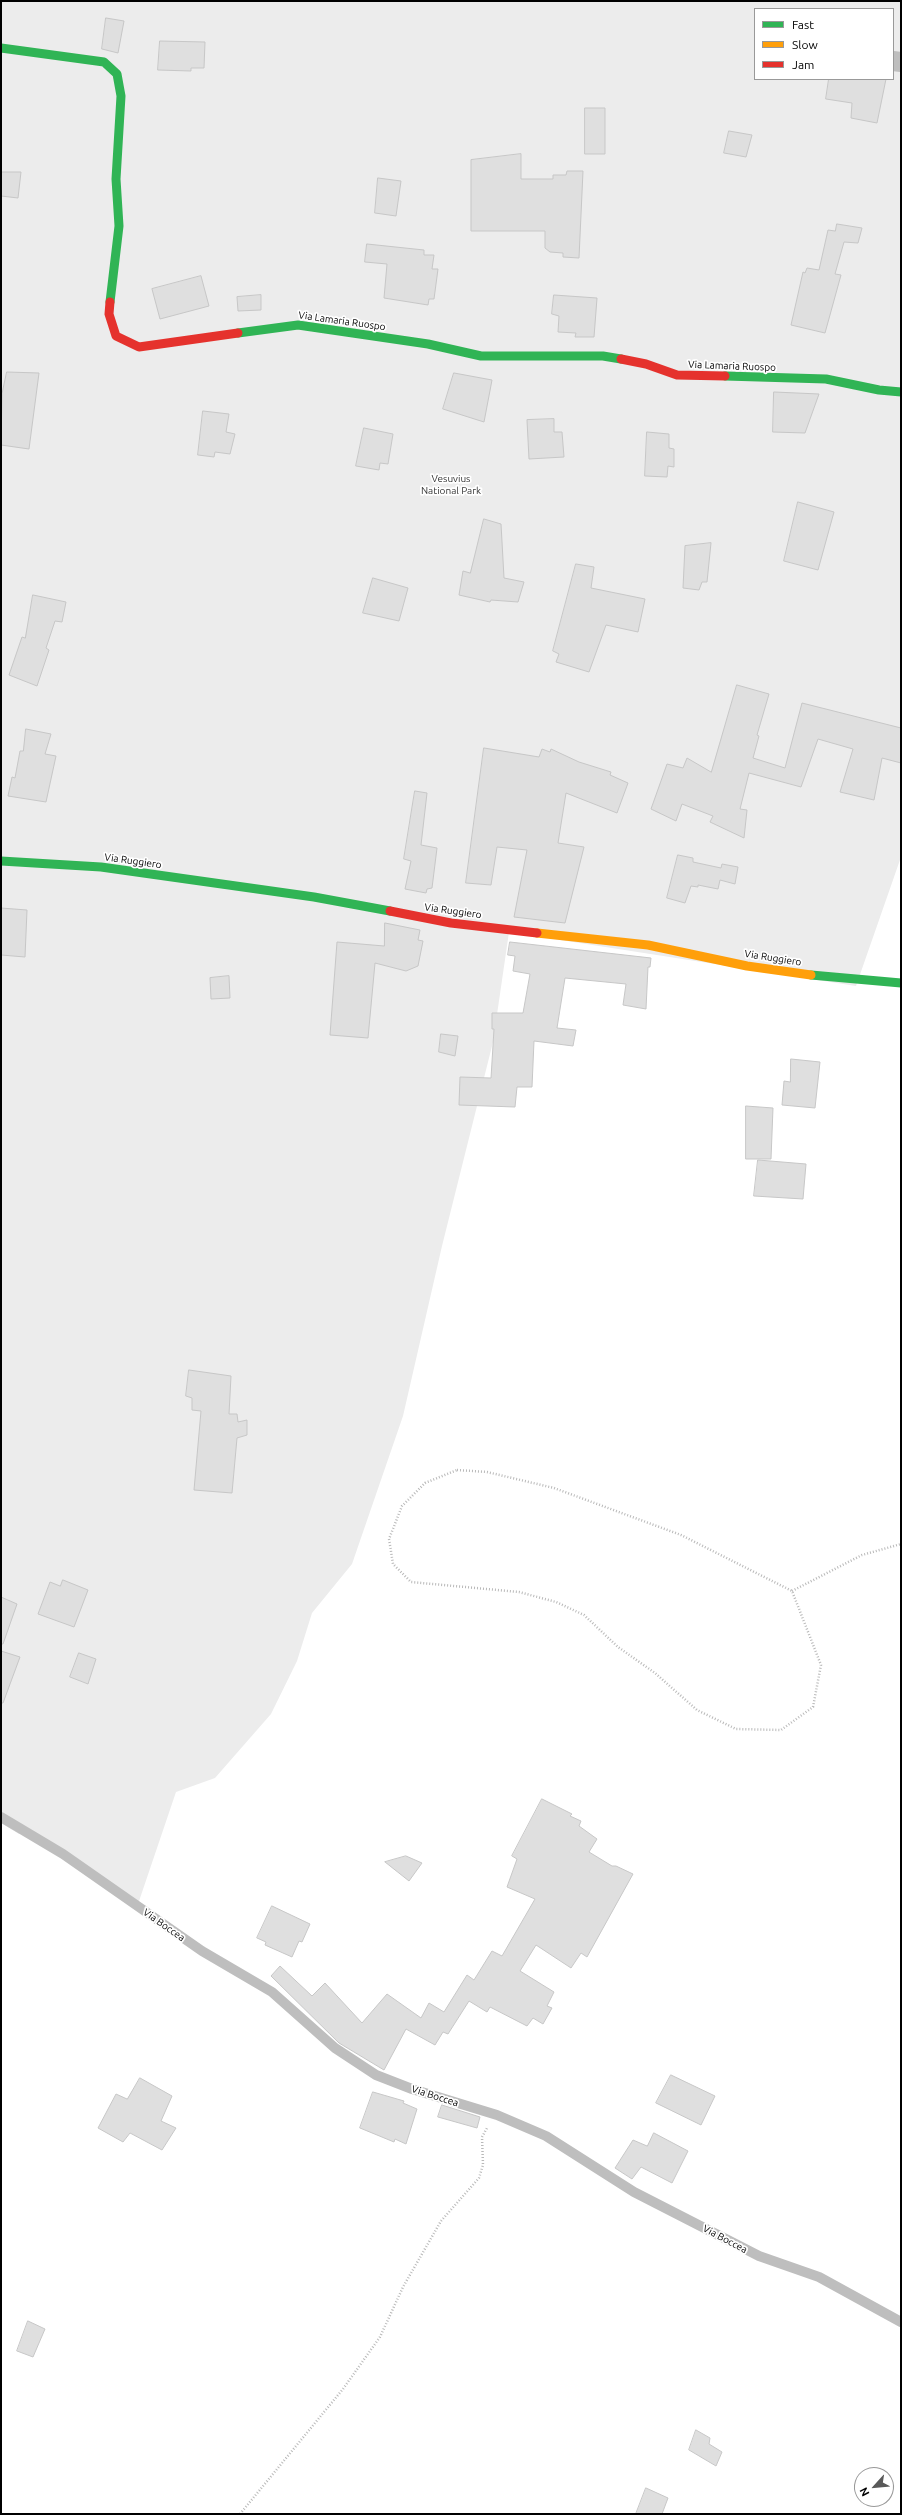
<!DOCTYPE html>
<html>
<head>
<meta charset="utf-8">
<style>
	body { margin:0 }
	#map { position:relative; width:902px; height:2515px; overflow:hidden; background:#fff; font-family:Ubuntu,sans-serif }
	canvas { display:block }
	.frame { position:absolute; inset:0; border:2px solid #000; pointer-events:none }
	.legend { position:absolute; left:754px; top:8px; width:140px; height:72px; box-sizing:border-box; background:#fff; border:1px solid #999; margin:0; padding:5px 7px; list-style:none; font-size:12px; color:#000 }
	.legend li { display:flex; align-items:center; gap:8px; height:20px }
	.legend b { width:20px; border:1px solid #999 }
	.north { position:absolute; left:854px; top:2467px; width:40px; height:40px; box-sizing:border-box; background:#fff; border:1px solid #999; border-radius:50%; rotate:243deg; font-size:11px; font-weight:700; line-height:16px; text-align:center; color:#000 }
	.north::after { content:''; display:block; margin:auto; width:14px; height:18px; background:#595959; clip-path:polygon(50% 0,100% 100%,50% 72%,0 100%) }
</style>
</head>
<body>
<div id="map">
<canvas width="902" height="2515"></canvas>
<div class="frame"></div>
<ul class="legend">
<li><b style="height:5px;background:#30b455"></b>Fast</li>
<li><b style="height:5px;background:#ff9f0a"></b>Slow</li>
<li><b style="height:5px;background:#e5322d"></b>Jam</li>
</ul>
<div class="north">N</div>
</div>
<script>
const context = document.querySelector('canvas').getContext('2d');
context.lineJoin = 'round';
function fillPath(path, color) { context.fillStyle = color; context.fill(path, 'evenodd'); }
function strokePath(path, color, width, dash) { context.strokeStyle = color; context.lineWidth = width; context.lineCap = dash ? 'butt' : 'round'; context.setLineDash(dash || []); context.stroke(path); }
function drawText(font, color, halo, rows, align = 'center') {
  context.font = font + ' Ubuntu,sans-serif'; context.lineWidth = 3.5; context.setLineDash([]); context.textBaseline = 'middle'; context.strokeStyle = halo; context.fillStyle = color; for (const [text, x, y, turn = 0] of rows) {
    context.save(); context.translate(x, y); context.rotate((+turn || 0) * Math.PI / 180); context.textAlign = isNaN(turn) ? turn : align; if (halo) context.strokeText(text, 0, 0); context.fillText(text, 0, 0); context.restore();
  }
}
fillPath(new Path2D(`
	M 1,1 L 901,1 L 901,857 L 856,986 L 509,932 L 493,1042 L 442,1246 L 403,1416 L 352,1564 L 312,1613 L 297,1661 L 271,1714 L 215,1778 L 176,1792 L 136,1910 L 29,1833 L 19,1834 L 1,1823 ZM 755,9 L 893,9 L 893,79 L 755,79 Z`), '#ececec');
const building = new Path2D(`
	M 106,18 L 124,21 L 118,53 L 102,49 Z
	M 160,41 L 205,42 L 204,68 L 191,68 L 191,71 L 158,70 Z
	M 829,79 L 886,79 L 877,123 L 851,118 L 852,103 L 826,99 Z
	M 585,108 L 605,108 L 605,154 L 585,154 Z
	M 729,131 L 752,135 L 746,157 L 724,153 Z
	M 521,154 L 521,179 L 553,179 L 553,175 L 566,175 L 567,171 L 583,171 L 579,258 L 563,257 L 563,253 L 550,252 L 545,248 L 545,231 L 471,231 L 471,160 Z
	M 1,172 L 21,172 L 18,198 L 1,196 Z
	M 378,178 L 401,181 L 396,216 L 375,213 Z
	M 837,224 L 862,228 L 858,243 L 844,242 L 835,274 L 841,275 L 825,333 L 791,325 L 803,272 L 805,273 L 807,268 L 819,270 L 828,230 L 835,231 Z
	M 367,244 L 424,250 L 424,255 L 434,255 L 432,269 L 438,269 L 434,299 L 429,299 L 428,305 L 384,298 L 387,264 L 365,262 Z
	M 201,276 L 209,306 L 160,319 L 152,289 Z
	M 261,295 L 261,310 L 238,311 L 237,297 Z
	M 554,295 L 597,298 L 594,337 L 575,337 L 576,333 L 558,332 L 559,316 L 552,314 Z
	M 7,372 L 39,373 L 29,449 L 1,445 L 2,394 Z
	M 454,373 L 492,380 L 484,422 L 443,409 Z
	M 774,392 L 819,394 L 805,433 L 773,432 Z
	M 203,411 L 229,414 L 226,432 L 235,434 L 230,454 L 215,452 L 214,457 L 198,455 Z
	M 554,419 L 554,432 L 562,432 L 564,457 L 529,459 L 527,420 Z
	M 364,428 L 393,434 L 388,464 L 380,463 L 379,470 L 356,466 Z
	M 647,432 L 669,434 L 669,448 L 674,449 L 674,467 L 668,466 L 667,477 L 645,476 Z
	M 798,502 L 834,512 L 818,570 L 784,561 Z
	M 484,519 L 501,524 L 504,578 L 524,582 L 518,602 L 491,600 L 490,602 L 459,595 L 463,571 L 470,573 Z
	M 711,543 L 707,582 L 702,582 L 699,590 L 683,588 L 685,546 Z
	M 576,564 L 594,567 L 591,588 L 645,599 L 638,632 L 606,625 L 589,672 L 556,662 L 559,654 L 553,651 Z
	M 373,578 L 408,588 L 399,621 L 363,613 Z
	M 33,595 L 66,602 L 62,622 L 55,621 L 46,648 L 49,650 L 37,686 L 9,675 L 22,637 L 25,638 Z
	M 737,685 L 769,694 L 757,735 L 759,736 L 753,758 L 785,768 L 802,703 L 901,728 L 901,763 L 882,758 L 874,800 L 840,792 L 853,749 L 818,739 L 801,787 L 749,773 L 740,809 L 747,810 L 744,838 L 710,822 L 713,816 L 682,804 L 676,821 L 651,809 L 667,764 L 683,768 L 687,758 L 711,772 Z
	M 26,729 L 51,734 L 45,754 L 56,756 L 46,802 L 8,796 L 12,777 L 15,778 L 20,751 L 23,751 Z
	M 484,748 L 539,757 L 542,749 L 550,752 L 551,749 L 579,762 L 611,772 L 610,775 L 628,783 L 617,813 L 566,793 L 558,843 L 584,847 L 565,923 L 514,917 L 527,850 L 497,847 L 491,885 L 466,883 Z
	M 415,791 L 427,793 L 421,845 L 437,848 L 432,888 L 427,889 L 426,893 L 405,889 L 411,861 L 404,859 Z
	M 678,855 L 693,858 L 693,862 L 721,868 L 722,864 L 738,867 L 735,884 L 720,880 L 718,889 L 698,885 L 698,887 L 691,886 L 685,903 L 667,898 Z
	M 1,908 L 27,910 L 25,957 L 1,955 Z
	M 385,923 L 420,930 L 418,940 L 423,941 L 418,966 L 406,971 L 375,963 L 368,1038 L 330,1035 L 337,942 L 384,946 Z
	M 510,942 L 651,958 L 650,967 L 648,967 L 646,1009 L 623,1005 L 626,984 L 565,978 L 557,1028 L 576,1030 L 573,1046 L 534,1041 L 532,1087 L 517,1087 L 515,1107 L 459,1105 L 460,1077 L 491,1078 L 494,1029 L 492,1029 L 492,1013 L 523,1013 L 530,974 L 513,971 L 515,956 L 508,955 Z
	M 229,976 L 230,998 L 211,999 L 210,978 Z
	M 441,1034 L 458,1036 L 455,1056 L 439,1052 Z
	M 791,1059 L 820,1062 L 815,1108 L 782,1105 L 784,1081 L 790,1082 Z
	M 746,1106 L 773,1108 L 771,1159 L 746,1159 Z
	M 758,1160 L 806,1164 L 803,1199 L 754,1196 Z
	M 189,1370 L 231,1376 L 229,1414 L 237,1414 L 238,1422 L 247,1420 L 247,1435 L 237,1438 L 232,1493 L 194,1490 L 201,1411 L 192,1410 L 192,1398 L 186,1396 Z
	M 63,1580 L 88,1590 L 74,1627 L 38,1614 L 50,1582 L 60,1586 Z
	M 1,1597 L 17,1604 L 3,1644 L 1,1644 Z
	M 1,1651 L 20,1657 L 3,1703 L 1,1703 Z
	M 79,1653 L 96,1659 L 88,1684 L 70,1677 Z
	M 542,1799 L 572,1814 L 570,1816 L 581,1821 L 579,1826 L 597,1839 L 589,1852 L 612,1866 L 616,1866 L 633,1874 L 587,1957 L 581,1953 L 571,1968 L 536,1945 L 520,1971 L 554,1992 L 547,2006 L 552,2008 L 543,2024 L 533,2018 L 527,2026 L 490,2007 L 487,2012 L 469,2001 L 448,2034 L 443,2032 L 435,2045 L 406,2029 L 384,2070 L 339,2043 L 271,1976 L 280,1966 L 312,1996 L 325,1983 L 362,2023 L 387,1994 L 421,2018 L 429,2003 L 444,2012 L 467,1975 L 474,1980 L 492,1951 L 502,1956 L 535,1899 L 507,1887 L 517,1859 L 512,1856 Z
	M 406,1856 L 422,1863 L 409,1881 L 385,1862 Z
	M 272,1906 L 310,1924 L 302,1942 L 299,1941 L 292,1957 L 265,1945 L 266,1942 L 257,1938 Z
	M 671,2075 L 715,2096 L 701,2125 L 656,2103 Z
	M 140,2078 L 172,2096 L 161,2121 L 176,2128 L 162,2150 L 130,2133 L 123,2142 L 98,2128 L 116,2094 L 127,2099 Z
	M 373,2092 L 404,2101 L 403,2103 L 417,2109 L 406,2144 L 395,2139 L 394,2142 L 360,2128 Z
	M 442,2105 L 480,2117 L 477,2128 L 438,2117 Z
	M 654,2133 L 688,2151 L 672,2183 L 641,2167 L 632,2179 L 615,2168 L 633,2140 L 647,2146 Z
	M 28,2321 L 45,2329 L 33,2357 L 17,2351 Z
	M 696,2430 L 710,2438 L 709,2444 L 722,2452 L 716,2466 L 689,2450 Z
	M 646,2488 L 668,2498 L 662,2514 L 636,2514 Z`);
fillPath(building, '#dfdfdf');
strokePath(building, '#c7c7c7', 1);
strokePath(new Path2D(`
	M 457,1470 L 487,1472 L 554,1488 L 681,1535 L 792,1591 L 821,1665 L 813,1707 L 781,1730 L 736,1729 L 697,1710 L 655,1673 L 618,1647 L 584,1615 L 556,1602 L 519,1592 L 411,1582 L 393,1564 L 389,1539 L 402,1506 L 425,1483 Z
	M 792,1591 L 862,1555 L 901,1544
	M 240,2514 L 343,2389 L 380,2337 L 403,2287 L 441,2221 L 479,2178 L 483,2165 L 482,2137 L 487,2128`), '#b9b9b9', 2.5, [1, 2]);
strokePath(new Path2D(`
	M 1,1817 L 63,1854 L 202,1951 L 272,1992 L 335,2048 L 376,2075 L 412,2089 L 497,2115 L 546,2136 L 634,2192 L 759,2256 L 819,2277 L 901,2322`), '#bebebe', 10);
strokePath(new Path2D(`
	M 893,61 L 901,62`), '#bebebe', 20);
strokePath(new Path2D(`
	M 1,48 L 104,62 L 117,74 L 121,96 L 116,179 L 119,226 L 110,302
	M 238,333 L 298,325 L 428,344 L 481,356 L 603,356 L 621,359
	M 725,376 L 826,379 L 879,390 L 901,392
	M 1,861 L 101,867 L 314,897 L 390,911
	M 811,975 L 901,983`), '#30b455', 9);
strokePath(new Path2D(`
	M 537,933 L 648,945 L 747,966 L 811,975`), '#ff9f0a', 9);
strokePath(new Path2D(`
	M 110,302 L 109,314 L 116,336 L 139,347 L 238,333
	M 621,359 L 646,364 L 677,375 L 725,376
	M 390,911 L 451,923 L 537,933`), '#e5322d', 9);
drawText('10px', '#000', '#fff', [
	["Via Lamaria Ruospo",342,321,8],
	["Via Lamaria Ruospo",732,366,2],
	["Via Ruggiero",133,861,8],
	["Via Ruggiero",453,911,8],
	["Via Ruggiero",773,958,9],
	["Via Boccea",164,1925,35],
	["Via Boccea",435,2096,18],
	["Via Boccea",725,2239,28]
]);
drawText('10px', '#333', '#fff', [
	["Vesuvius",451,479],
	["National Park",451,491]
]);
</script>
</body>
</html>
